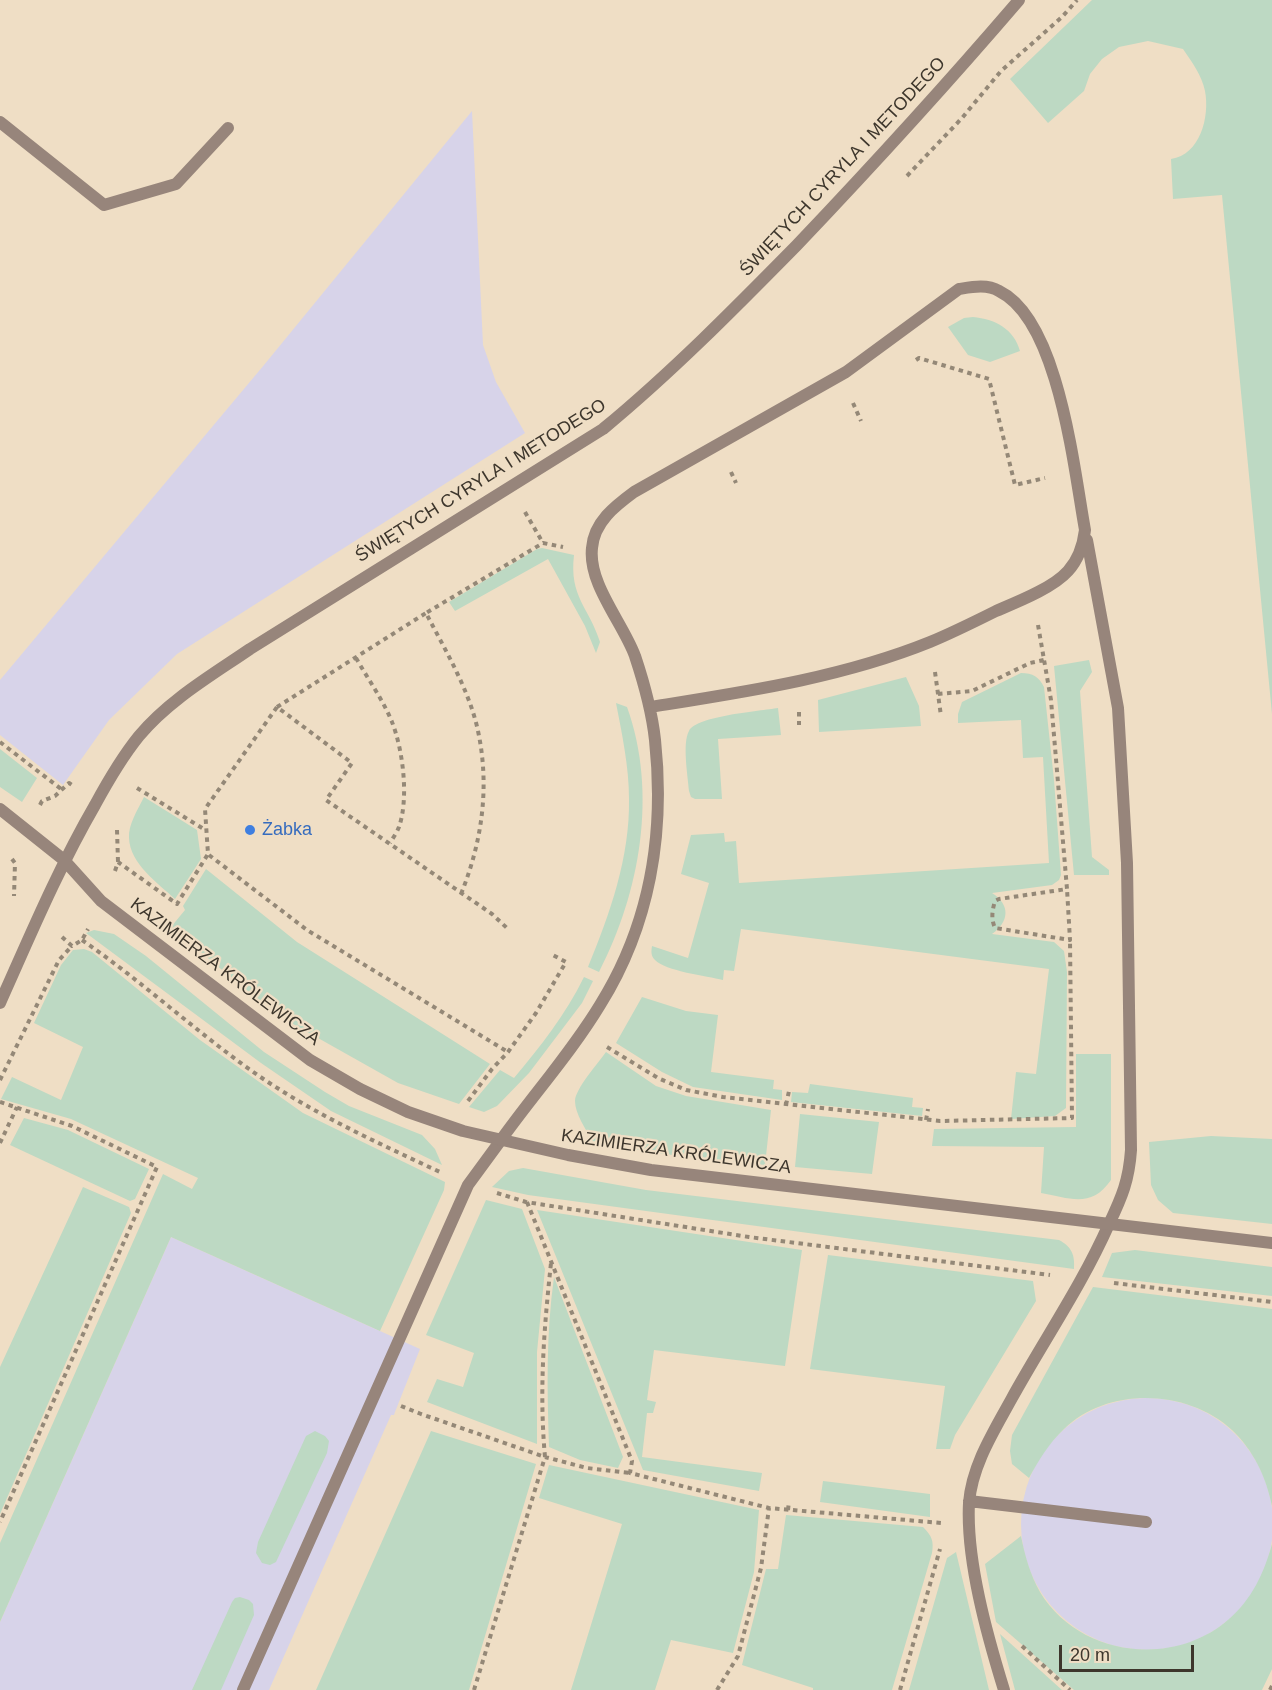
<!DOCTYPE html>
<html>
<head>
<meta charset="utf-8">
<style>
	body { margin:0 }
	#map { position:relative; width:1272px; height:1690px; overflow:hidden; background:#efdec5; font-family:Helvetica,sans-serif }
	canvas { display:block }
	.scale { position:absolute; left:1059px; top:1645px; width:135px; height:27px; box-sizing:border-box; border:3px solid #3d362c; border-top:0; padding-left:8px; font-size:18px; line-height:21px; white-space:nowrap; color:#3d362c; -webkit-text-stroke:4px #efdec5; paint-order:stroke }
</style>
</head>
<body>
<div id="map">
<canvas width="1272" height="1690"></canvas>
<div class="scale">20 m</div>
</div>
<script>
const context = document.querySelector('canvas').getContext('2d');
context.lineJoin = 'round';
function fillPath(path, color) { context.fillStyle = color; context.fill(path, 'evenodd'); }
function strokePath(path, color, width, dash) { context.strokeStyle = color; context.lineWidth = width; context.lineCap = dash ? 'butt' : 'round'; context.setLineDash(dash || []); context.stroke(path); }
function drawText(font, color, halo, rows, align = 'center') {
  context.font = font + ' Helvetica,sans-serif'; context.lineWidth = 4.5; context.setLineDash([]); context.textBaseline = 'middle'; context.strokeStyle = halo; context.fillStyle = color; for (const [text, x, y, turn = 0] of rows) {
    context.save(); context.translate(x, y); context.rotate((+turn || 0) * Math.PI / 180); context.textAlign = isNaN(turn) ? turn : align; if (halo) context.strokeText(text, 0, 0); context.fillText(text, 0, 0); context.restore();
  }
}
fillPath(new Path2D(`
	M 472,111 L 483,345 L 496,382 L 525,433 L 177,654 L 109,720 L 63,785 L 0,735 L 0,680 L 264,365 Z
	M 171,1237 L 420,1349 L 395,1412 L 394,1415 L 391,1415 L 269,1690 L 0,1690 L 0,1622 Z
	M1021 1524a126 126 0 1 1 252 0a126 126 0 1 1-252 0Z`), '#d7d3e9');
fillPath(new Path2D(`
	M 1092,0 L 1272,0 L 1272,714 L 1222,195 L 1173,199 L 1171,159 C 1200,155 1210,117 1205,91 C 1202,76 1192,62 1183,49 L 1148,41 L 1119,47 L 1102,59 L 1090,74 L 1084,91 L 1048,123 L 1010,79 Z
	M 973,317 C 995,319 1014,329 1020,351 L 990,362 L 968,355 L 948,327 L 964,318 Z
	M 542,548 L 574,555 C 569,597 589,607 600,642 L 596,653 L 585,626 L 548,559 L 455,611 L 449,602 L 537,549 Z
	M 1089,660 L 1092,672 L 1080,691 L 1092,857 L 1109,870 L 1109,875 L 1074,875 L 1054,666 Z
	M 1021,673 C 1033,673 1039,677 1044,687 L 1054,780 L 1061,875 L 1059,880 L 1052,885 L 992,893 C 1011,905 1009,922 992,934 L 1054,942 L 1064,951 L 1067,972 L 1066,1108 L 1055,1116 L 1011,1119 L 1016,1072 L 1036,1074 L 1049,969 L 741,929 L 734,971 L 724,970 L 723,980 C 707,976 665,971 655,960 C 651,956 651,952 652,946 L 688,958 L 709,883 L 681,874 L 691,835 L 724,833 L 725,842 L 736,841 L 739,883 L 1049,863 L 1043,757 L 1023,758 L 1021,720 L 958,723 L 958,714 L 962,702 Z
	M 906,677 L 919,706 L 921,726 L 819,732 L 818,700 Z
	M 616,703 L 627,707 C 658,793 640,893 599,972 L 588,967 C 610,914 630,857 629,799 C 629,767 622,734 616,703 Z
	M 778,708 L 781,735 L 718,739 L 722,799 L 695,799 L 691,797 L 689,791 C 688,777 682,743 689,731 C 696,716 760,711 778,708 Z
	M 0,749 L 37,778 L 22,802 L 0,787 Z
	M 144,797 L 197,830 L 201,859 L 175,899 C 158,883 130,864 129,838 C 128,825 138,809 144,797 Z
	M 206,869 L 297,942 L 490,1064 L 459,1104 L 398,1083 L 286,1020 L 240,985 L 171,927 L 185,910 L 183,906 Z
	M 94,930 L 114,934 L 146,956 L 264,1052 L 325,1092 L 349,1106 L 422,1135 L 435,1149 L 442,1165 L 331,1111 L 261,1063 L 86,933 Z
	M 84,949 L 92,952 L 200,1040 L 303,1113 L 445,1182 L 444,1190 L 380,1331 L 171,1237 L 0,1622 L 0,1543 L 163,1174 L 192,1189 L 198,1178 L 71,1119 L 1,1099 L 12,1077 L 61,1100 L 83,1047 L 34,1023 L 61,965 L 73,950 Z
	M 584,977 L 593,981 L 582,1003 L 529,1073 L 497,1106 L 484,1112 L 469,1107 L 500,1070 L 514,1078 C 540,1047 566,1014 584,977 Z
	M 642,997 L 686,1011 L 718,1015 L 711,1072 L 774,1080 L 773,1089 L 782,1090 L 782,1100 L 693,1087 L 662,1072 L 616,1043 Z
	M 606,1052 L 656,1086 L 686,1096 L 771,1110 L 765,1165 L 654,1153 L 592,1141 C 586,1129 575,1114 575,1101 C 575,1089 599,1062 606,1052 Z
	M 1076,1054 L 1111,1054 L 1111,1180 C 1091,1209 1070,1198 1041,1193 L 1044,1147 L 932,1146 L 934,1129 L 1076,1127 Z
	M 810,1084 L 913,1098 L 912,1107 L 923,1108 L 922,1116 L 791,1102 L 792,1092 L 808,1093 Z
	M 800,1114 L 879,1122 L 872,1174 L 795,1167 Z
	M 24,1118 L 68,1130 L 149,1169 L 135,1199 L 130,1201 L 10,1145 Z
	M 1211,1136 L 1272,1139 L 1272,1224 L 1173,1213 L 1158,1200 L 1151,1185 L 1149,1142 Z
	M 523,1168 L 646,1190 L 1059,1240 C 1072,1247 1075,1255 1074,1269 L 528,1195 L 492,1187 L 509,1171 Z
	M 83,1187 L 129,1207 L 131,1213 L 0,1514 L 0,1367 Z
	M 486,1200 L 522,1209 L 545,1269 L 537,1352 L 537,1444 L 427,1402 L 437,1379 L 463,1387 L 474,1353 L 426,1335 Z
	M 537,1210 L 802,1250 L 785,1366 L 654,1350 L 647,1400 L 656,1402 L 653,1413 L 647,1413 L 642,1457 L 762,1473 L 759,1491 L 643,1470 Z
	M 1135,1250 L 1272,1267 L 1272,1296 L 1102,1277 L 1112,1253 Z
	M 828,1255 L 1033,1281 L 1036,1301 L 955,1435 L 950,1449 L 936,1449 L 945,1386 L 810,1369 Z
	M 554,1277 L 623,1457 L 618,1468 L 580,1460 L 549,1447 C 547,1389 546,1334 554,1277 Z
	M 1093,1287 L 1272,1309 L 1272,1506 C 1266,1477 1254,1451 1232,1430 C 1188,1389 1108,1386 1064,1429 C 1049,1443 1039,1460 1029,1478 L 1012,1464 L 1010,1451 L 1012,1435 Z
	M 315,1431 L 325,1436 L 329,1441 L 327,1453 L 276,1562 L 270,1565 L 262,1563 L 256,1553 L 258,1542 L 306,1436 Z
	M 431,1431 L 536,1464 L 469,1690 L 316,1690 Z
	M 549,1465 L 759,1510 L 754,1572 L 733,1653 L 671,1640 L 655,1690 L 571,1690 L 622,1524 L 539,1498 Z
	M 823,1481 L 930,1494 L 930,1517 L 820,1502 Z
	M 786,1515 L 923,1527 C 932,1536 934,1541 932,1553 L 892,1690 L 813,1690 L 813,1688 L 742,1665 L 766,1569 L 778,1569 Z
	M 1021,1536 C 1025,1556 1030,1574 1040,1592 C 1079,1657 1174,1668 1229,1619 C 1252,1599 1264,1573 1272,1544 L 1272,1669 L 1262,1690 L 1074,1690 L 996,1622 L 985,1564 Z
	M 956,1552 L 989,1690 L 909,1690 L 947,1558 Z
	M 240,1597 L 249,1600 L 253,1604 L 254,1615 L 221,1690 L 192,1690 L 232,1602 L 235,1598 Z
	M 1000,1634 L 1062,1690 L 1015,1690 Z`), '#bdd9c3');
strokePath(new Path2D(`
	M 907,176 L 962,118 L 1001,71 L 1062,17 L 1077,0
	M 916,360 L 919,358 L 989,379 L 1015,485 L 1045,478
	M 853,403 L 861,421
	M 731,472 L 736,483
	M 525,512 L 543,543
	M 1038,625 L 1051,700 L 1067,889 L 999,899 L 995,901 C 992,911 991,919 995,928 L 1070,940 L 1067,889
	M 356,658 C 368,679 383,700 392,722 C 403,750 409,798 399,827 C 397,832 393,838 390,843
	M 935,672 L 941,716
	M 938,694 L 972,691 L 1030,663 L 1044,660
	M 277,707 L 426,613
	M 799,712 L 799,725
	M 0,742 L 61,789
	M 137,788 L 207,831
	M 40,805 L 42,801 L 55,796 L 69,783 L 72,785
	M 117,830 L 118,862
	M 209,855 L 307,930 L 508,1052
	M 12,859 L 15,863 L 14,896
	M 115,871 L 118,862 L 177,904 L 208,854 L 205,809 L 277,707 L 352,763 L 326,800 L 492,914 L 508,929
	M 461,894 C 482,842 490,787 478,731 C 469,689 445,650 426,613 L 543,543 L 563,547
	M 62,937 L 72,946 L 82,940 L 88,929
	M 82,940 C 140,980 192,1028 249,1069 C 309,1112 376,1142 442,1173
	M 607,1047 L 658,1078 L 686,1090 L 723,1097 L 940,1121 L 1072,1118 L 1070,940
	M 0,1080 L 59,960 L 72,946
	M 468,1101 L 492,1069 L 508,1052 L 536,1013 L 566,962 L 551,954
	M 0,1102 L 72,1126 L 157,1167 L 0,1522
	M 786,1105 L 789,1091
	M 926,1120 L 928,1109
	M 0,1143 L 17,1107
	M 497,1193 L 526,1202 L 749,1237 L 1050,1275
	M 527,1202 L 632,1461 L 630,1473 L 769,1508 L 941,1523
	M 1114,1283 L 1272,1302
	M 401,1406 L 421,1414 L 545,1457 C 539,1391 544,1328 551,1263
	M 788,1510 L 789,1501
	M 1022,1646 L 1070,1690
	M 474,1690 L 545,1457 L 587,1468 L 630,1473
	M 717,1690 L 738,1656 L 761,1568 L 769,1508
	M 900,1690 L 940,1549
	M 1270,1690 L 1272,1686`), '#948877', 4, [4.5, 4.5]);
strokePath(new Path2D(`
	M 0,122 L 104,205 L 176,184 L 228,128
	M 969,1501 L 1146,1522
	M 243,1690 L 468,1185 L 501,1140
	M 1004,1690 C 987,1635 966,1560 969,1503 C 972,1465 994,1431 1012,1398 C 1044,1340 1082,1285 1109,1224`), '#97857b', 12);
strokePath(new Path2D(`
	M 1087,540 L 1118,708 L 1127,863 L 1131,1150 C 1129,1180 1122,1197 1109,1224
	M 0,809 L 64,860 L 101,901 L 310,1060 L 360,1089 L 408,1112 L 463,1131 L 568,1155 L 651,1170 L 1272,1243
	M 0,1003 C 30,936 58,869 95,805 C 108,781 122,757 139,736 C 169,700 212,675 250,649 L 603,429 C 672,372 734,309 797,245 C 873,165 947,84 1019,0
	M 501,1140 C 533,1095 571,1053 600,1005 C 650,925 665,833 655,740 C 652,712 644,683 635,656 C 623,623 588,584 592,548 C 594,522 615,506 634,492 L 846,372 L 959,289 C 972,287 987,284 999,291 C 1059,320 1074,470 1085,530 C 1083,546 1079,559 1068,571 C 1053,588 1017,602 996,611 C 974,622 952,633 930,642 C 841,678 744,692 650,707`), '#97857b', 12);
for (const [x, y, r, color] of [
	[250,830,6,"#3f7fe0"]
]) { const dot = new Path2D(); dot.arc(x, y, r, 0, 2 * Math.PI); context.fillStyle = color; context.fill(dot); strokePath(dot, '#efdec5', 2); }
drawText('18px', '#3d362c', '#efdec5', [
	["ŚWIĘTYCH CYRYLA I METODEGO",843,167,-47],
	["ŚWIĘTYCH CYRYLA I METODEGO",481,481,-32],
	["KAZIMIERZA KRÓLEWICZA",225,972,37],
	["KAZIMIERZA KRÓLEWICZA",676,1152,8]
]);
drawText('18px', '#366cbe', '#efdec5', [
	["Żabka",262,830]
], 'left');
</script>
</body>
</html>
